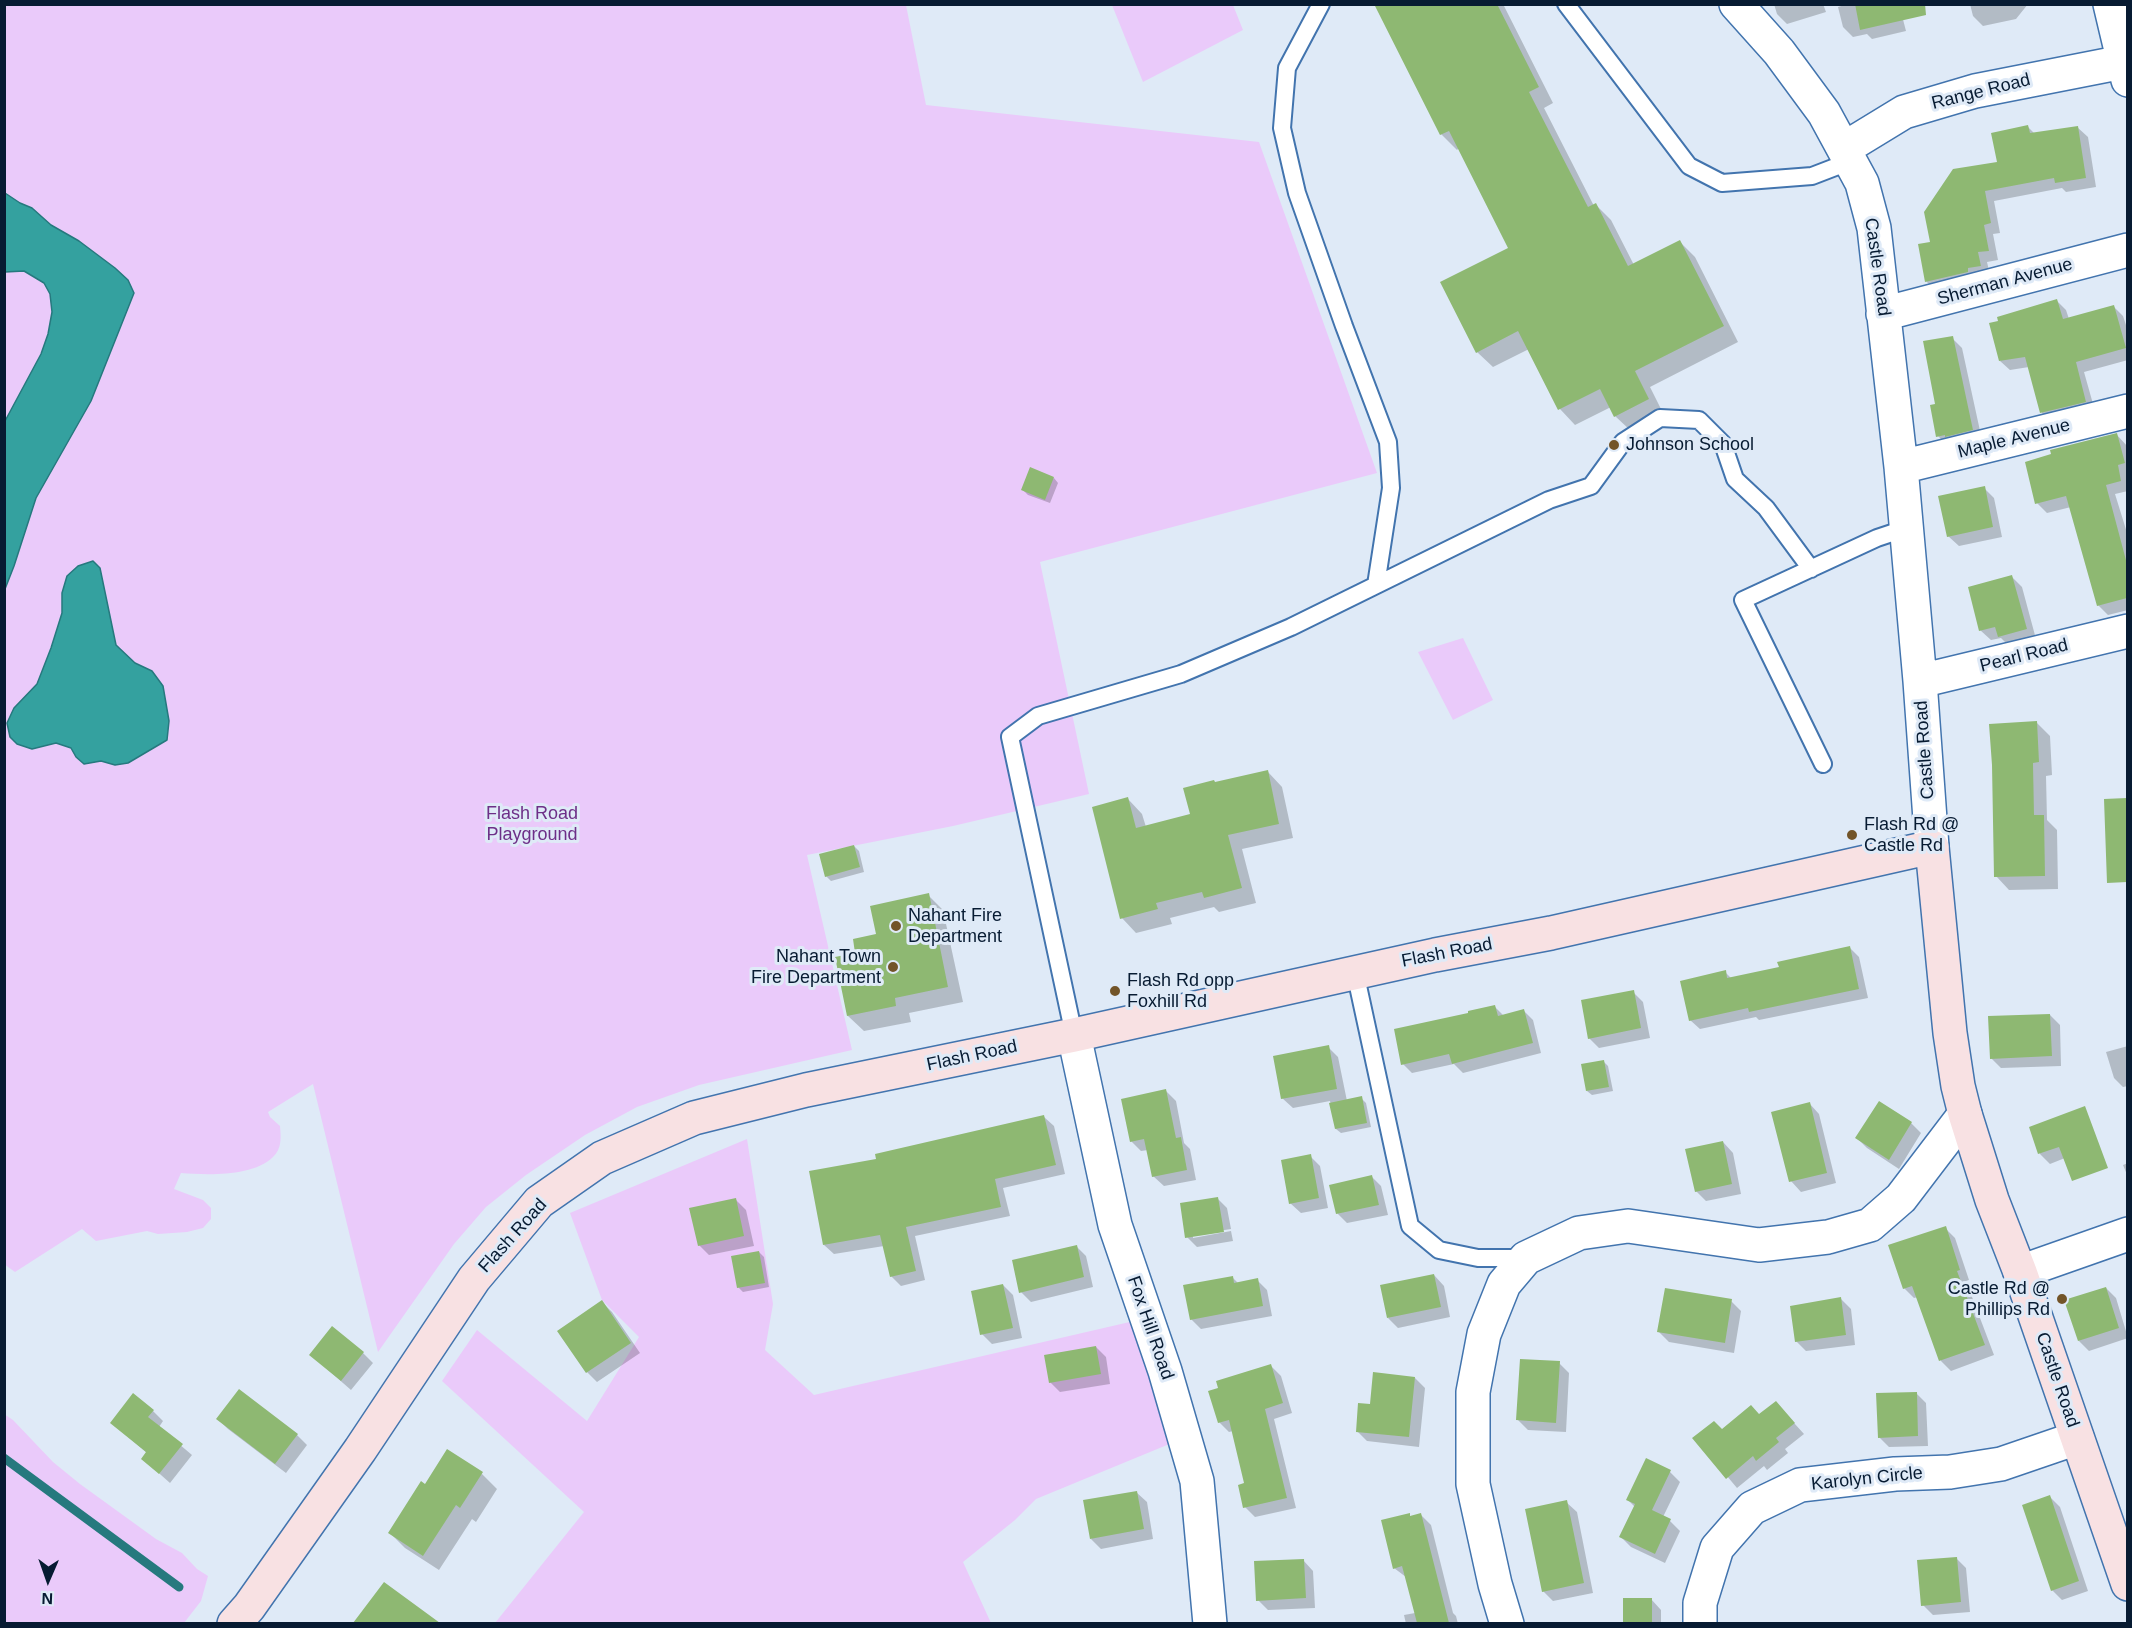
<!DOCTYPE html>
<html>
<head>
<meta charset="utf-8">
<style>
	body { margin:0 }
	#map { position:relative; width:2132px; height:1628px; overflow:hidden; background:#dfeaf7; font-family:Helvetica,sans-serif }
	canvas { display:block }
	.frame { position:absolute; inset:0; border:6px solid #071b32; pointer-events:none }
	.north { position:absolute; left:18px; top:1550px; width:60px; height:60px; -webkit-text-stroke:4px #dfeaf7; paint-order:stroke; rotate:182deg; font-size:16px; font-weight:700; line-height:24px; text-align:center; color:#071b32 }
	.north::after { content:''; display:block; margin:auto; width:21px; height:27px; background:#071b32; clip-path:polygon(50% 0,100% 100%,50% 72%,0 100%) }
</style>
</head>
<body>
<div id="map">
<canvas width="2132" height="1628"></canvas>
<div class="frame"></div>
<div class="north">N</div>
</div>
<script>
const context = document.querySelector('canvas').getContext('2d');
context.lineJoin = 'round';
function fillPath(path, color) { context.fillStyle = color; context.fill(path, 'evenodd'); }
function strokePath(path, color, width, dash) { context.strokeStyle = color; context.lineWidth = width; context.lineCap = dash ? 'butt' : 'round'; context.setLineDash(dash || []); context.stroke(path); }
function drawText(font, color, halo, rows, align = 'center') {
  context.font = font + ' Helvetica,sans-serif'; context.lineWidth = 6; context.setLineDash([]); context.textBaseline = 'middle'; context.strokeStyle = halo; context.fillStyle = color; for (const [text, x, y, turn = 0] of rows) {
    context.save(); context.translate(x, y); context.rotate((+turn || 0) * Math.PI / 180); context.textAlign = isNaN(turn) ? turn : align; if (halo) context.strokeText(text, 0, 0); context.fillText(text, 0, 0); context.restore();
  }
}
fillPath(new Path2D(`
	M 4,5 L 906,5 L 926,105 L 1259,142 L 1377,473 L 1040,562 L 1089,794 L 953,826 L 807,855 L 852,1050 L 699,1085 L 637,1107 L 585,1135 L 526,1175 L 486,1207 L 454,1244 L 378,1352 L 313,1084 L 268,1112 L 270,1117 L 280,1126 C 281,1137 282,1149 273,1157 C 253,1177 206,1175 181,1173 L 174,1189 L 203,1200 L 211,1208 L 211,1219 L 203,1228 L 187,1232 L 158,1234 L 147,1231 L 96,1241 L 82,1229 L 15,1272 L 4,1264 Z
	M 1112,5 L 1233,5 L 1243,30 L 1143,82 Z
	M 1463,638 L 1493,700 L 1453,720 L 1418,652 Z
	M 747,1139 L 773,1304 L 765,1350 L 814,1395 L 1147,1318 L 1184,1438 L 1036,1499 L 1015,1520 L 963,1562 L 991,1623 L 495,1623 L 584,1512 L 442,1381 L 477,1330 L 587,1421 L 639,1337 L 602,1300 L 570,1213 Z
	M 4,1414 L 13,1420 L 53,1462 L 80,1484 L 156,1539 L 182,1553 L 197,1569 L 208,1576 L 201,1601 L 184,1623 L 5,1623 Z`), '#eacafa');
const water = new Path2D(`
	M 5,193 L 20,203 L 32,208 L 51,225 L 79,241 L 115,268 L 128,280 L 134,293 L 91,401 L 36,498 L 14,566 L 5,589 L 5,421 L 41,354 L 48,334 L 52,312 L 50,294 L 44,283 L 24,271 L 5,272 Z
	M 93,561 L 100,568 L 116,645 L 135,663 L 152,671 L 163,686 L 169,721 L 167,740 L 128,763 L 115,765 L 101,761 L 84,764 L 76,757 L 71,748 L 56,743 L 32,749 L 17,744 L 10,737 L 7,723 L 14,708 L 37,684 L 51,648 L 62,613 L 62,593 L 67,576 L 78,566 Z`);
fillPath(water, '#34a19f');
strokePath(water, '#26797e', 1.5);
fillPath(new Path2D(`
	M 1380,4 L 1503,4 L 1553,103 L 1544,108 L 1594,206 L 1596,205 L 1611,220 L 1634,265 L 1680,242 L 1695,257 L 1738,342 L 1650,387 L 1664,415 L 1631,431 L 1615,416 L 1611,407 L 1575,425 L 1560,409 L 1529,349 L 1493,367 L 1477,352 L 1510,248 L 1459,148 L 1457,150 L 1441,134 L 1377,6 Z
	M 1774,4 L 1823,4 L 1826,12 L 1787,24 L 1777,14 Z
	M 1848,4 L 1899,4 L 1906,31 L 1872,39 L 1867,34 L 1853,37 L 1843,27 L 1838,7 Z
	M 1970,4 L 2028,4 L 2016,19 L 1983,26 L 1973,16 Z
	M 2028,127 L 2035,134 L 2077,127 L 2088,137 L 2096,187 L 2066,192 L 2062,188 L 1994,201 L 2000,233 L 1993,234 L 1998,260 L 1987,262 L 1990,275 L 1936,291 L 1926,281 L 1931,243 Z
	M 2056,300 L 2066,310 L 2069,319 L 2114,307 L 2123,316 L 2128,331 L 2128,360 L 2084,372 L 2095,411 L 2051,422 L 2042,413 L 2029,367 L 2010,370 L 2000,361 Z
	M 1952,338 L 1962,348 L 1982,440 L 1948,446 L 1938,436 L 1937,405 Z
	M 2117,435 L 2128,447 L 2128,491 L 2115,494 L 2128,536 L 2128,610 L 2108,615 L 2098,605 L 2071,507 L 2047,513 L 2037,503 Z
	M 1054,478 L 1058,483 L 1050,503 L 1028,495 L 1023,490 Z
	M 1984,488 L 1994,498 L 2002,537 L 1959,546 L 1948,536 Z
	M 2012,577 L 2022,587 L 2036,639 L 2009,646 L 2001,638 L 1991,640 L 1980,630 Z
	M 2037,723 L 2050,736 L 2052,775 L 2046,776 L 2047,820 L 2057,830 L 2058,889 L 2009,890 L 1996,876 Z
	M 1268,772 L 1282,787 L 1293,838 L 1242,849 L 1256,903 L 1219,912 L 1214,907 L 1170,918 L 1172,924 L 1136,933 L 1122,918 L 1128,799 L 1142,814 L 1146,827 L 1191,815 L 1216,784 Z
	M 2105,800 L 2128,800 L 2128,868 L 2117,868 Z
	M 854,846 L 859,851 L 864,872 L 831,881 L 826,876 Z
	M 928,895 L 943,910 L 963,1002 L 909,1013 L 911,1022 L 864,1031 L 848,1016 L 857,954 Z
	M 1850,948 L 1859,957 L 1868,998 L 1759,1020 L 1756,1017 L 1700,1029 L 1690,1020 L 1725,972 L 1732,979 L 1780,968 Z
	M 1633,992 L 1643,1002 L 1650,1038 L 1599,1048 L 1589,1038 Z
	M 1494,1006 L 1504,1016 L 1524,1011 L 1533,1020 L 1541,1053 L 1463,1073 L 1454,1064 L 1412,1073 L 1403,1064 L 1470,1014 Z
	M 2050,1015 L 2060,1025 L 2061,1066 L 2001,1068 L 1991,1058 Z
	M 2128,1046 L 2128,1086 L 2123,1087 L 2114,1078 L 2106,1052 Z
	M 1328,1047 L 1338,1057 L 1347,1101 L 1361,1098 L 1366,1103 L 1371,1127 L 1341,1133 L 1336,1129 L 1330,1101 L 1293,1108 L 1282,1098 Z
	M 1603,1061 L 1608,1066 L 1613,1091 L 1592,1095 L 1587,1091 Z
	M 1166,1091 L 1176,1101 L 1184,1143 L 1190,1149 L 1196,1180 L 1164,1186 L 1153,1176 L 1148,1150 L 1141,1151 L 1131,1141 Z
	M 1809,1103 L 1819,1114 L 1836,1183 L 1801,1192 L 1791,1181 Z
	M 1044,1117 L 1054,1126 L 1065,1174 L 1003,1188 L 1010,1216 L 915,1236 L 925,1280 L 901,1286 L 891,1276 L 884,1246 L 834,1254 L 824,1245 L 878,1160 Z
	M 2052,1120 L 2070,1156 L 2050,1164 L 2040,1154 L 2031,1128 Z
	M 1911,1123 L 1921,1133 L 1899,1169 L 1867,1148 L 1857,1138 Z
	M 1723,1142 L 1733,1153 L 1741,1194 L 1706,1201 L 1696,1191 Z
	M 1310,1156 L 1320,1166 L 1328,1208 L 1301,1213 L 1290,1203 Z
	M 2128,1163 L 2128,1177 L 2123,1165 Z
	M 1371,1176 L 1381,1186 L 1388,1215 L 1347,1223 L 1337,1213 Z
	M 1217,1198 L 1227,1208 L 1231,1229 L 1193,1235 L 1193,1238 L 1231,1231 L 1233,1241 L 1197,1247 L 1187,1237 Z
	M 736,1200 L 746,1210 L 754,1246 L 709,1255 L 699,1245 Z
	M 1945,1228 L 1955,1238 L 1969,1280 L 1966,1281 L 1994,1355 L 1951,1371 L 1941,1361 L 1918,1297 L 1914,1298 L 1904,1288 Z
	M 1076,1246 L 1086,1256 L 1093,1287 L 1031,1302 L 1021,1292 Z
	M 759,1252 L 764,1257 L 769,1287 L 743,1292 L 738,1287 Z
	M 1434,1275 L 1444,1286 L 1450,1317 L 1398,1328 L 1388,1318 Z
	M 1233,1278 L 1238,1283 L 1257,1280 L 1267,1290 L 1272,1316 L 1201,1329 L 1191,1319 Z
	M 1003,1285 L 1013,1295 L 1022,1338 L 992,1344 L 982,1334 Z
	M 2106,1288 L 2116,1298 L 2128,1338 L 2089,1351 L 2079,1341 Z
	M 1841,1299 L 1851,1309 L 1855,1345 L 1806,1351 L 1796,1341 Z
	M 1731,1301 L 1741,1311 L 1734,1353 L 1669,1342 L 1659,1332 Z
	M 602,1302 L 612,1312 L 640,1353 L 597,1382 L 587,1372 L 560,1331 Z
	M 1096,1347 L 1106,1357 L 1110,1384 L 1060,1392 L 1050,1382 Z
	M 363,1353 L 373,1363 L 351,1390 L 311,1355 Z
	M 1559,1363 L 1569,1373 L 1566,1432 L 1528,1430 L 1518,1420 Z
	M 1271,1366 L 1281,1376 L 1292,1413 L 1274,1419 L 1296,1508 L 1255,1517 L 1245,1507 L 1246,1484 L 1233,1431 L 1229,1432 L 1219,1422 Z
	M 1415,1378 L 1425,1388 L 1419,1447 L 1367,1441 L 1357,1431 L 1371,1406 Z
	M 1916,1393 L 1926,1403 L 1928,1446 L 1889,1447 L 1879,1437 Z
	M 153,1411 L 163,1421 L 159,1427 L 192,1455 L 170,1483 L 143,1459 L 147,1453 L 112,1423 Z
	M 1785,1413 L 1804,1434 L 1785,1449 L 1788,1453 L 1767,1470 L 1764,1466 L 1737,1488 L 1695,1438 L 1723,1431 L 1760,1416 Z
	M 218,1419 L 297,1435 L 307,1445 L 286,1473 L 228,1429 Z
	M 1647,1460 L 1670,1472 L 1680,1482 L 1663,1517 L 1670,1521 L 1680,1531 L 1665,1563 L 1631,1547 L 1621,1537 L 1635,1507 L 1628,1500 Z
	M 482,1474 L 497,1489 L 476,1522 L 472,1519 L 439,1570 L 405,1548 L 390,1533 L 426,1486 Z
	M 1136,1492 L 1147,1502 L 1153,1539 L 1101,1549 L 1091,1539 Z
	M 2050,1497 L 2060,1507 L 2088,1591 L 2062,1600 L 2052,1590 Z
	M 1566,1502 L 1577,1512 L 1593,1593 L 1553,1601 L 1543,1591 Z
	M 1409,1515 L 1411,1517 L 1421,1515 L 1431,1525 L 1453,1613 L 1456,1616 L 1458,1624 L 1406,1624 L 1404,1615 L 1415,1613 L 1406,1577 L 1394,1568 Z
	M 1956,1558 L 1966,1568 L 1970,1612 L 1933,1615 L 1923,1605 Z
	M 1303,1560 L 1313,1571 L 1315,1608 L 1268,1610 L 1258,1600 Z
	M 384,1584 L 437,1624 L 369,1624 L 361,1615 Z
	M 1625,1599 L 1651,1599 L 1661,1610 L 1661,1624 L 1625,1624 Z`), '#0003');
strokePath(new Path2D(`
	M 4,1458 L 179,1587`), '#26797e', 9);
fillPath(new Path2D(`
	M 1374,4 L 1497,4 L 1539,87 L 1529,92 L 1588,207 L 1596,203 L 1628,266 L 1680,240 L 1724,326 L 1635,371 L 1649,399 L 1614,417 L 1600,389 L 1558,410 L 1518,331 L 1476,353 L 1440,282 L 1508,248 L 1449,131 L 1440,135 Z
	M 1855,4 L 1925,4 L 1926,15 L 1860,30 Z
	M 2028,125 L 2030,133 L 2078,126 L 2086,178 L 2055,183 L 2054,178 L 1985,191 L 1991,223 L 1984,225 L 1989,251 L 1978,252 L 1981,266 L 1968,268 L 1968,272 L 1925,282 L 1918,244 L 1930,242 L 1924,212 L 1953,169 L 1997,162 L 1991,133 Z
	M 2057,299 L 2063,319 L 2114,305 L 2126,348 L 2076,362 L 2086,402 L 2040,413 L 2025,357 L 1999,361 L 1989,323 L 1998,321 L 1997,317 Z
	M 1953,336 L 1973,430 L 1945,437 L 1945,435 L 1936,437 L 1930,405 L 1935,404 L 1923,341 Z
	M 2117,433 L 2125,463 L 2118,465 L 2121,481 L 2106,485 L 2127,564 L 2127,598 L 2097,606 L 2066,496 L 2035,504 L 2025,462 L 2051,454 L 2050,450 Z
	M 1030,467 L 1054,477 L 1045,500 L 1021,490 Z
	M 1985,486 L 1993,527 L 1947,537 L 1938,496 Z
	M 2012,575 L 2027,629 L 1998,637 L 1995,627 L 1979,631 L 1968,587 Z
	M 2037,721 L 2039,762 L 2033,763 L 2034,815 L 2044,815 L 2045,876 L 1994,877 L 1992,765 L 1989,724 Z
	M 1268,770 L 1279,824 L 1228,835 L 1242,888 L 1204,898 L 1202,892 L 1156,903 L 1158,909 L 1120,919 L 1092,807 L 1128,797 L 1136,828 L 1190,814 L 1183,788 L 1214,780 L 1215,782 Z
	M 2127,798 L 2127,882 L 2107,883 L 2104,799 Z
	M 854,845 L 860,867 L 825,877 L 819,854 Z
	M 929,893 L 948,987 L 895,998 L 896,1006 L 847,1016 L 835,957 L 855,953 L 853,939 L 876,934 L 870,906 Z
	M 1850,946 L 1859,989 L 1749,1012 L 1748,1008 L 1689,1021 L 1680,981 L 1726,970 L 1727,978 L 1779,967 L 1777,962 Z
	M 1634,990 L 1641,1028 L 1588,1039 L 1581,1000 Z
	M 1495,1005 L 1498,1016 L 1524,1009 L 1533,1043 L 1452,1064 L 1449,1054 L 1401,1065 L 1394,1029 L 1468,1013 L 1468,1011 Z
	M 2050,1014 L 2052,1056 L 1990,1059 L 1988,1016 Z
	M 1329,1045 L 1337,1089 L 1281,1099 L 1273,1056 Z
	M 1604,1060 L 1609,1087 L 1586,1091 L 1581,1064 Z
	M 1166,1089 L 1176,1138 L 1181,1137 L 1187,1170 L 1152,1177 L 1144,1139 L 1130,1142 L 1121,1099 Z
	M 1362,1096 L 1367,1123 L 1335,1129 L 1329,1103 Z
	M 1879,1101 L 1912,1122 L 1889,1160 L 1855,1138 Z
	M 1810,1102 L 1827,1173 L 1789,1182 L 1771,1112 Z
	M 2085,1106 L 2108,1168 L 2072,1181 L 2059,1147 L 2038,1154 L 2029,1127 Z
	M 1044,1115 L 1056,1165 L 995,1179 L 1001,1207 L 906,1227 L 916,1271 L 890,1277 L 880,1235 L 823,1245 L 809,1171 L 876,1159 L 875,1154 Z
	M 1723,1141 L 1732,1184 L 1695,1192 L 1685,1149 Z
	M 1311,1154 L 1319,1198 L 1289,1204 L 1281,1160 Z
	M 1372,1175 L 1379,1205 L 1336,1214 L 1329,1185 Z
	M 1218,1197 L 1224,1232 L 1185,1238 L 1180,1203 Z
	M 736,1198 L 744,1236 L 698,1246 L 689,1208 Z
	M 1946,1226 L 1960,1270 L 1957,1271 L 1985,1345 L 1939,1361 L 1912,1286 L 1903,1289 L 1888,1245 Z
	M 1077,1245 L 1084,1277 L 1019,1293 L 1012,1260 Z
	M 759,1251 L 765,1283 L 737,1288 L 731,1256 Z
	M 1434,1274 L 1441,1307 L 1387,1318 L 1380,1285 Z
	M 1233,1276 L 1234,1283 L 1258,1278 L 1263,1306 L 1190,1320 L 1183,1285 Z
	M 1003,1284 L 1013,1328 L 980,1335 L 971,1291 Z
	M 2106,1287 L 2119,1328 L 2078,1341 L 2064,1300 Z
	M 1665,1288 L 1732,1299 L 1725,1343 L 1657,1332 Z
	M 1841,1297 L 1846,1335 L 1795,1342 L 1790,1306 Z
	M 602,1300 L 631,1343 L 586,1373 L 557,1331 Z
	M 332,1326 L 364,1352 L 341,1381 L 309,1355 Z
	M 1096,1346 L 1101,1374 L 1049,1383 L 1044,1355 Z
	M 1520,1359 L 1560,1361 L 1556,1423 L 1516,1420 Z
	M 1271,1364 L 1283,1403 L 1265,1409 L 1287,1498 L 1243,1508 L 1238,1485 L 1244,1483 L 1229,1420 L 1218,1423 L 1208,1391 L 1218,1388 L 1216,1381 Z
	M 1373,1372 L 1415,1377 L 1409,1437 L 1356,1432 L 1358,1403 L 1370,1404 Z
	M 239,1389 L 298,1434 L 275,1464 L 216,1419 Z
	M 1917,1392 L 1918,1436 L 1878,1438 L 1876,1393 Z
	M 133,1393 L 154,1410 L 148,1417 L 183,1444 L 159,1474 L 141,1459 L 146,1452 L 110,1423 Z
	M 1776,1401 L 1795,1423 L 1776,1438 L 1779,1442 L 1756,1461 L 1753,1456 L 1726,1479 L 1692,1438 L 1714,1421 L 1722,1429 L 1751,1405 L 1759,1414 Z
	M 447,1449 L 483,1472 L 460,1508 L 456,1505 L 423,1556 L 388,1533 L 421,1481 L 425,1484 Z
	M 1646,1458 L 1671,1470 L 1652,1510 L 1671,1519 L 1655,1554 L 1619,1537 L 1635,1504 L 1626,1500 Z
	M 1137,1491 L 1144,1529 L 1090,1539 L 1083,1500 Z
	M 2050,1495 L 2079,1581 L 2051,1591 L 2022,1505 Z
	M 1567,1500 L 1584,1583 L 1542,1592 L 1525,1509 Z
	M 1410,1513 L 1410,1516 L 1421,1513 L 1449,1623 L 1417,1623 L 1402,1566 L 1393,1569 L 1381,1520 Z
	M 1957,1557 L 1961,1602 L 1921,1606 L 1917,1560 Z
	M 1304,1559 L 1306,1598 L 1256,1601 L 1254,1561 Z
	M 384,1582 L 440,1623 L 353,1623 Z
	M 1623,1598 L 1652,1598 L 1652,1623 L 1623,1623 Z`), '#8eb872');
const service = new Path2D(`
	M 1321,4 L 1287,68 L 1282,128 L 1297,193 L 1344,326 L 1388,442 L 1391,488 L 1376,585
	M 1566,4 L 1689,166 L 1722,183 L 1812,176 L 1851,161
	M 1823,764 L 1743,600 L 1877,538 L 1907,528
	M 1355,972 L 1410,1226 L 1439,1250 L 1478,1258 L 1526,1258
	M 1074,1035 L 1010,737 L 1038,716 L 1181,674 L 1291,627 L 1549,500 L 1591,486 L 1623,442 L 1660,418 L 1699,420 L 1723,444 L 1735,479 L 1766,508 L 1811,569`);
const minor = new Path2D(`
	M 1736,4 L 1779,52 L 1824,113 L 1862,183 L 1874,228 L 1901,467 L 1920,681 L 1932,847
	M 2110,4 L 2128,80
	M 1845,148 L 1904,112 L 1975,91 L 2128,61
	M 1883,314 L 2128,250
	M 1901,467 L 2128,411
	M 1920,681 L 2128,631
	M 2020,1272 L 2128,1234
	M 1507,1624 L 1495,1584 L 1473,1484 L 1473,1392 L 1484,1334 L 1504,1284 L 1526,1258 L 1579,1233 L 1628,1226 L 1759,1245 L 1828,1237 L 1870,1225 L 1901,1198 L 1965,1114
	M 1700,1624 L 1700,1603 L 1717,1548 L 1752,1508 L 1800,1485 L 1895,1474 L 1950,1472 L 2001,1464 L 2077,1438`);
const tertiary = new Path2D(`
	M 1074,1035 L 1115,1225 L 1165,1371 L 1197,1481 L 1210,1624`);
const secondary = new Path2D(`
	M 234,1624 L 249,1607 L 360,1450 L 474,1279 L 539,1202 L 602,1158 L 694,1118 L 806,1090 L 1074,1035 L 1435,955 L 1551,933 L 1932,847 L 1950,1033 L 1958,1086 L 1965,1114 L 1992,1200 L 2020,1272 L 2128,1584`);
strokePath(service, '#4274ae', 20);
strokePath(minor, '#4274ae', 36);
strokePath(tertiary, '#4274ae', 36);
strokePath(secondary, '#4274ae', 36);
strokePath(service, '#fff', 16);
strokePath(minor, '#fff', 33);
strokePath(tertiary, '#fff', 33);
strokePath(secondary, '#f8e1e3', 33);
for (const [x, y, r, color] of [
	[1614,445,6,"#725428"],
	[1852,835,6,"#725428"],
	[896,926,6,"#725428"],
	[893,967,6,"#725428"],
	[1115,991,6,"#725428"],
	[2062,1299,6,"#725428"]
]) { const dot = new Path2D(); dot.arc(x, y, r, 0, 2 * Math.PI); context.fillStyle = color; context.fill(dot); strokePath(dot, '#dfeaf7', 2); }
drawText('18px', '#071b32', '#dfeaf7', [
	["Range Road",1981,92,-14],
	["Castle Road",1877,267,82],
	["Sherman Avenue",2005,282,-15],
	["Maple Avenue",2014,439,-14],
	["Pearl Road",2024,656,-14],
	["Castle Road",1925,750,-94],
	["Flash Road",1447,953,-11],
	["Flash Road",972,1056,-12],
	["Flash Road",513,1236,-48],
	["Fox Hill Road",1150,1328,71],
	["Castle Road",2057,1380,71],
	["Karolyn Circle",1867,1479,-6]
]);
drawText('18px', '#071b32', '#dfeaf7', [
	["Johnson School",1626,445],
	["Flash Rd @",1864,825],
	["Castle Rd",1864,846],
	["Nahant Fire",908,916],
	["Department",908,937],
	["Nahant Town",881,957,"right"],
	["Fire Department",881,978,"right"],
	["Flash Rd opp",1127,981],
	["Foxhill Rd",1127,1002],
	["Castle Rd @",2050,1289,"right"],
	["Phillips Rd",2050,1310,"right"]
], 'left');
drawText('18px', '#6d2f88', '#dfeaf7', [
	["Flash Road",532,814],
	["Playground",532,835]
]);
</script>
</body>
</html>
